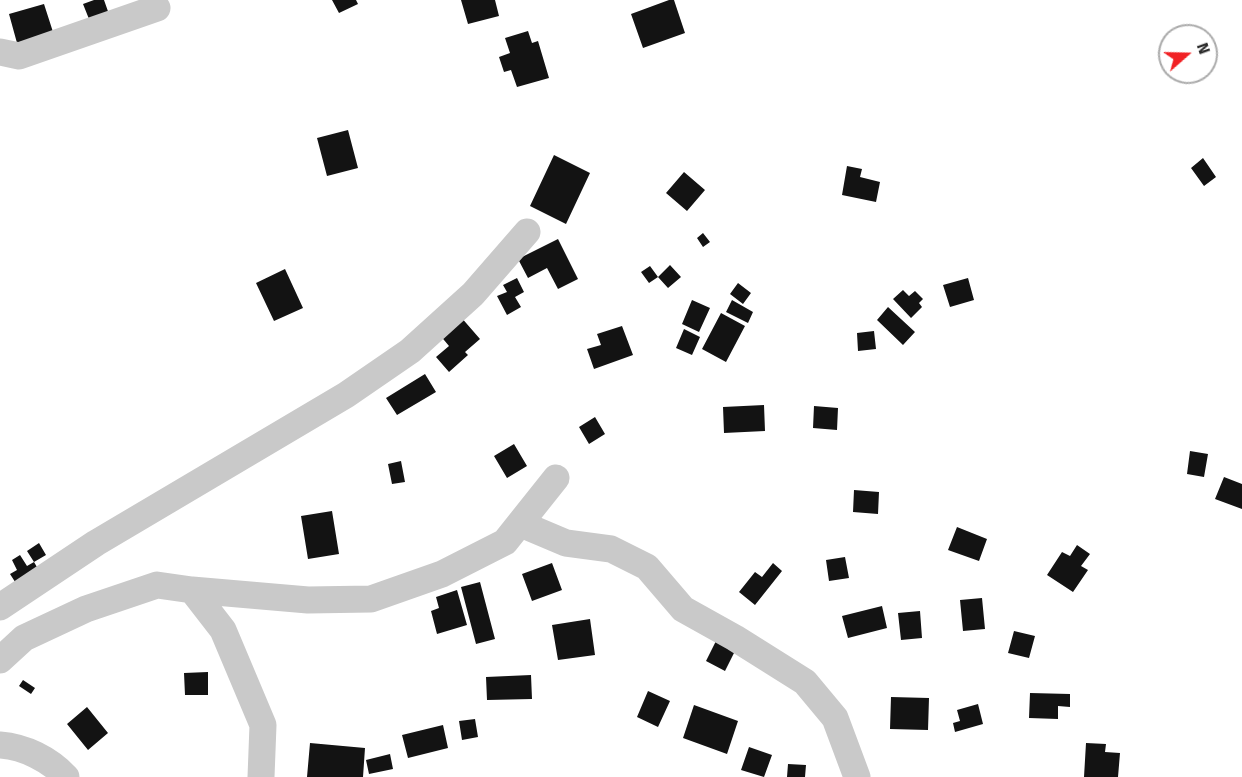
<!DOCTYPE html>
<html>
<head>
<meta charset="utf-8">
<style>
	body { margin:0 }
	#map { position:relative; width:1242px; height:777px; overflow:hidden; background:#fff; font-family:"Fira Sans",sans-serif }
	canvas { display:block }
	.north { position:absolute; left:1158px; top:24px; width:60px; height:60px; box-sizing:border-box; background:#fff; border:2px solid #ababab; border-radius:50%; rotate:70deg; font-size:16px; font-weight:700; line-height:24px; text-align:center; color:#2c2c2c }
	.north::after { content:''; display:block; margin:auto; width:21px; height:27px; background:#f12124; clip-path:polygon(50% 0,100% 100%,50% 72%,0 100%) }
</style>
</head>
<body>
<div id="map">
<canvas width="1242" height="777"></canvas>
<div class="north">N</div>
</div>
<script>
const context = document.querySelector('canvas').getContext('2d');
context.lineJoin = 'round';
function fillPath(path, color) { context.fillStyle = color; context.fill(path, 'evenodd'); }
function strokePath(path, color, width, dash) { context.strokeStyle = color; context.lineWidth = width; context.lineCap = dash ? 'butt' : 'round'; context.setLineDash(dash || []); context.stroke(path); }
fillPath(new Path2D(`
	M 94,0 L 104,0 L 110,17 L 91,24 L 83,4 Z
	M 332,0 L 356,0 L 358,4 L 339,13 Z
	M 461,0 L 495,0 L 499,16 L 468,24 Z
	M 669,0 L 674,0 L 685,33 L 643,48 L 631,14 Z
	M 44,4 L 53,32 L 17,43 L 9,14 Z
	M 528,31 L 532,43 L 538,41 L 549,78 L 517,87 L 511,70 L 504,72 L 499,57 L 510,53 L 505,38 Z
	M 348,130 L 358,168 L 327,176 L 317,138 Z
	M 554,155 L 590,173 L 566,224 L 530,206 Z
	M 1203,158 L 1216,177 L 1204,186 L 1191,168 Z
	M 847,166 L 862,169 L 860,177 L 880,182 L 876,202 L 842,195 Z
	M 684,172 L 705,190 L 687,211 L 666,193 Z
	M 703,233 L 710,242 L 703,247 L 697,238 Z
	M 558,239 L 578,279 L 558,289 L 547,268 L 528,278 L 518,259 Z
	M 670,265 L 681,277 L 668,288 L 658,277 Z
	M 650,266 L 658,277 L 649,283 L 641,272 Z
	M 285,269 L 303,308 L 274,321 L 256,283 Z
	M 517,278 L 524,292 L 515,297 L 521,307 L 507,315 L 497,296 L 507,292 L 503,285 Z
	M 968,278 L 974,300 L 950,307 L 943,285 Z
	M 738,283 L 751,293 L 743,304 L 730,294 Z
	M 903,290 L 909,296 L 915,291 L 923,299 L 919,303 L 922,307 L 911,318 L 893,299 Z
	M 692,300 L 710,308 L 699,332 L 682,324 Z
	M 732,300 L 753,312 L 748,323 L 726,312 Z
	M 888,307 L 915,332 L 903,345 L 877,320 Z
	M 721,313 L 745,326 L 726,362 L 702,349 Z
	M 460,316 L 480,339 L 465,352 L 468,355 L 449,372 L 436,357 L 449,346 L 439,334 Z
	M 622,326 L 633,355 L 594,369 L 587,349 L 601,345 L 597,334 Z
	M 684,329 L 700,337 L 692,355 L 676,348 Z
	M 874,331 L 876,349 L 858,351 L 857,333 Z
	M 425,374 L 436,392 L 397,415 L 386,398 Z
	M 764,405 L 765,431 L 724,433 L 723,407 Z
	M 814,406 L 838,408 L 837,430 L 813,428 Z
	M 595,417 L 605,434 L 589,444 L 579,427 Z
	M 514,444 L 527,466 L 507,478 L 494,456 Z
	M 1190,451 L 1208,454 L 1204,477 L 1187,474 Z
	M 401,461 L 405,482 L 392,484 L 388,464 Z
	M 1224,477 L 1242,484 L 1242,509 L 1215,499 Z
	M 854,490 L 879,492 L 878,514 L 853,512 Z
	M 332,511 L 339,554 L 308,559 L 301,516 Z
	M 957,527 L 987,539 L 979,561 L 948,550 Z
	M 39,543 L 46,555 L 34,562 L 27,551 Z
	M 1077,545 L 1090,554 L 1081,566 L 1088,570 L 1073,592 L 1047,575 L 1062,552 L 1070,556 Z
	M 20,555 L 27,566 L 34,562 L 41,574 L 19,588 L 10,574 L 17,570 L 12,560 Z
	M 845,557 L 849,578 L 829,581 L 826,560 Z
	M 552,563 L 562,590 L 532,601 L 522,574 Z
	M 773,563 L 782,571 L 755,605 L 739,592 L 755,572 L 762,577 Z
	M 480,582 L 495,639 L 476,644 L 461,587 Z
	M 457,590 L 467,625 L 437,634 L 431,611 L 439,608 L 436,597 Z
	M 982,598 L 985,629 L 963,631 L 960,600 Z
	M 882,606 L 887,628 L 848,638 L 842,616 Z
	M 920,611 L 922,638 L 901,640 L 898,613 Z
	M 590,619 L 595,655 L 558,660 L 552,625 Z
	M 1014,631 L 1035,636 L 1029,658 L 1008,653 Z
	M 717,639 L 736,649 L 725,671 L 706,661 Z
	M 208,672 L 208,695 L 185,695 L 184,673 Z
	M 531,675 L 532,699 L 487,700 L 486,677 Z
	M 23,680 L 35,688 L 31,694 L 19,686 Z
	M 648,691 L 670,701 L 658,727 L 637,717 Z
	M 1030,693 L 1070,694 L 1070,707 L 1058,706 L 1058,719 L 1029,718 Z
	M 891,697 L 929,698 L 928,730 L 890,729 Z
	M 978,704 L 983,724 L 955,732 L 953,723 L 960,721 L 957,710 Z
	M 694,705 L 738,721 L 727,754 L 683,738 Z
	M 87,707 L 108,733 L 88,750 L 67,724 Z
	M 475,719 L 478,737 L 462,740 L 459,721 Z
	M 443,725 L 448,748 L 408,758 L 402,735 Z
	M 310,743 L 365,748 L 363,777 L 307,777 Z
	M 1086,743 L 1106,744 L 1105,752 L 1120,753 L 1118,777 L 1084,777 Z
	M 749,747 L 772,755 L 764,777 L 741,770 Z
	M 390,754 L 393,769 L 369,774 L 366,760 Z
	M 788,764 L 806,765 L 805,777 L 787,777 Z`), '#131313');
strokePath(new Path2D(`
	M 0,52 L 19,56 L 157,8
	M 521,524 L 566,543 L 611,549 L 647,567 L 683,609 L 735,638 L 805,682 L 835,718 L 857,777
	M 192,590 L 308,600 L 371,599 L 442,574 L 505,542 L 556,478
	M 0,607 L 96,543 L 346,395 L 410,351 L 473,294 L 527,232
	M 0,660 L 24,638 L 86,609 L 157,585 L 192,590 L 223,630 L 263,725 L 261,777
	M 0,745 C 25,747 49,759 66,777`), '#c9c9c9', 27);
</script>
</body>
</html>
